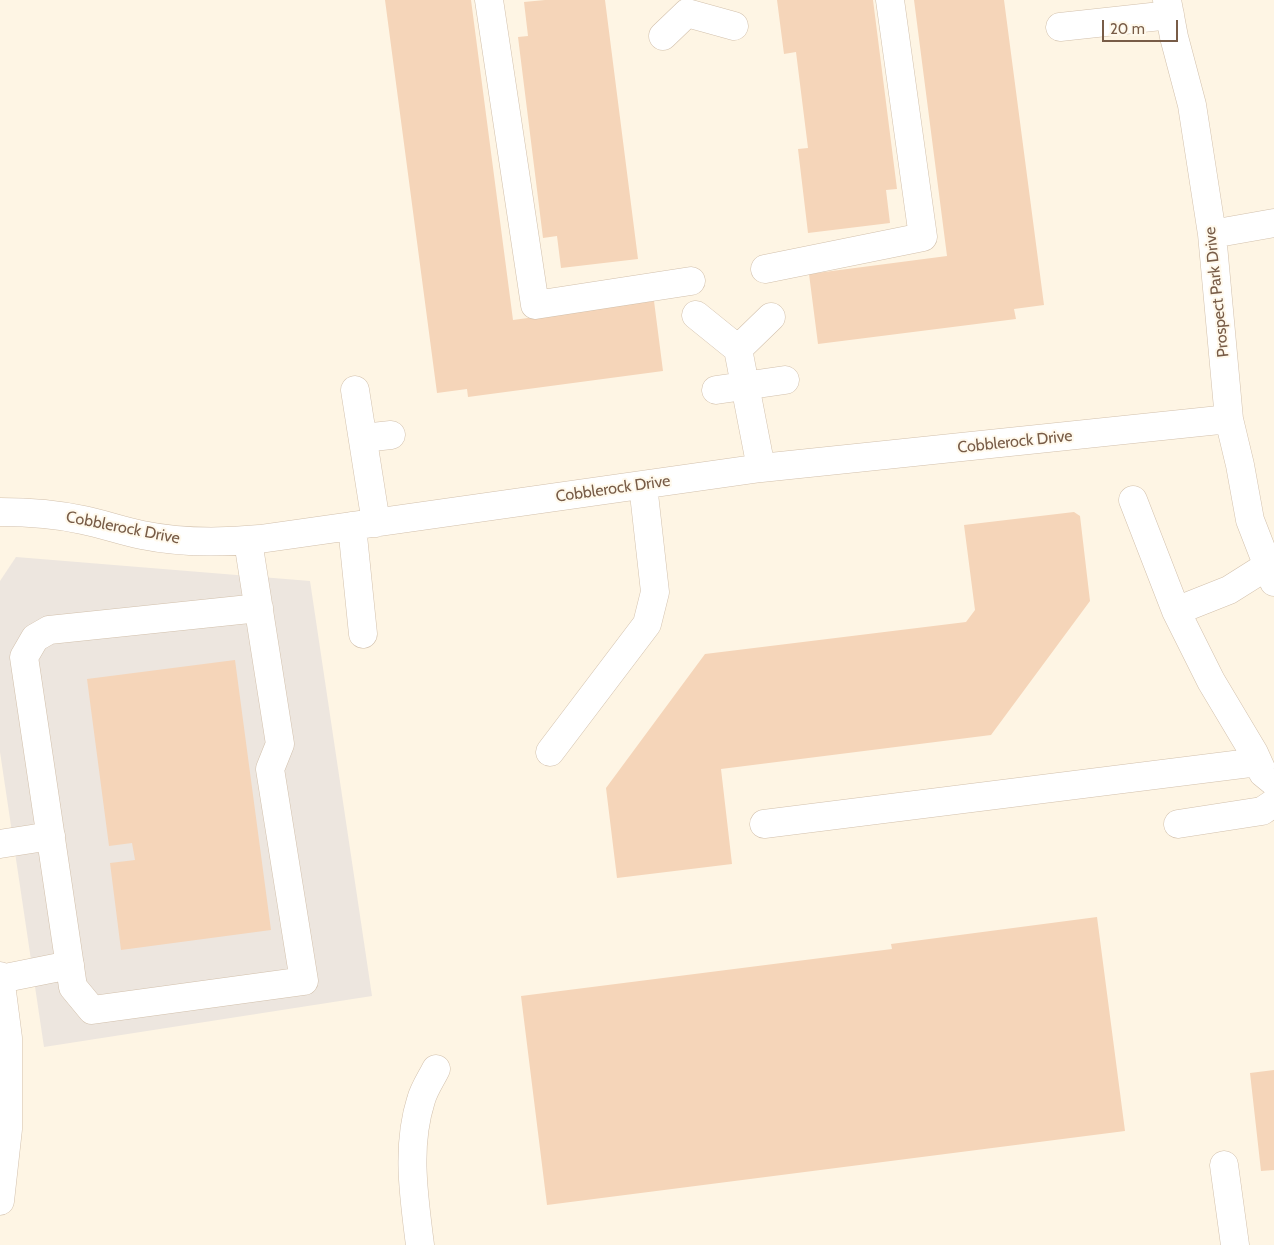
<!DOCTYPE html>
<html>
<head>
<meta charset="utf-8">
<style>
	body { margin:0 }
	#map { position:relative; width:1274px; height:1245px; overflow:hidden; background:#fef5e4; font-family:Cabin,sans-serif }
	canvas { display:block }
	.scale { position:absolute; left:1102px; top:20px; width:76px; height:22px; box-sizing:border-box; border:2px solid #785c47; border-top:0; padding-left:6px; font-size:15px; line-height:18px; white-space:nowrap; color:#785c47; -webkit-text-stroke:4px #fff9ec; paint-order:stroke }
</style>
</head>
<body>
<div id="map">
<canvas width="1274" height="1245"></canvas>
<div class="scale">20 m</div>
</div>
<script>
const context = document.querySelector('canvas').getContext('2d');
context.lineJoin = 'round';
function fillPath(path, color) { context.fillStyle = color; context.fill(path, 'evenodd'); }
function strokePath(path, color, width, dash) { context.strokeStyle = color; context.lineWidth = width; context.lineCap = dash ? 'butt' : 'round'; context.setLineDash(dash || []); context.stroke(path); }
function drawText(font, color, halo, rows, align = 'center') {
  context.font = font + ' Cabin,sans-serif'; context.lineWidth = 4; context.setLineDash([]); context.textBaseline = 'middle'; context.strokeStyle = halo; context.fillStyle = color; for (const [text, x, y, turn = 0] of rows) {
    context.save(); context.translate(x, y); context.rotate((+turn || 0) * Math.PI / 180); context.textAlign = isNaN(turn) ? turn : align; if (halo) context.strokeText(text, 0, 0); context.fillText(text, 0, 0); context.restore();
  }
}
fillPath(new Path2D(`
	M 16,557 L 310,581 L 372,996 L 44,1047 L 0,752 L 0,581 Z`), '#ede6df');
fillPath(new Path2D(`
	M 385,0 L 471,0 L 513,320 L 654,301 L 663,371 L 468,397 L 467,389 L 437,393 Z
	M 545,0 L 605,0 L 638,259 L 561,268 L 557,236 L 543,238 L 518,37 L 528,36 L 524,2 Z
	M 777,0 L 873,0 L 897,189 L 886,190 L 890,223 L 808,233 L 798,149 L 808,148 L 796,52 L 784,54 Z
	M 914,0 L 1004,0 L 1044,305 L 1014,309 L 1016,319 L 818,344 L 809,274 L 947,256 Z
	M 1074,512 L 1080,516 L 1090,601 L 991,735 L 721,769 L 732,864 L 617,878 L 606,788 L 705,654 L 966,622 L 975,610 L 964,525 Z
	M 235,660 L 271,930 L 121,950 L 110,863 L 135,860 L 132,843 L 109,846 L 87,679 Z
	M 1097,917 L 1125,1131 L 547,1205 L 521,996 L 892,949 L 891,944 Z
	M 1274,1070 L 1274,1170 L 1261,1171 L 1250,1073 Z`), '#f5d5b9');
const minor = new Path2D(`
	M 489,0 L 535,305 L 691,281
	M 1167,0 L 1174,37 L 1192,105 L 1212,234 L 1229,419 L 1240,465 L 1250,520 L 1274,582
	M 1060,27 L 1170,15
	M 663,36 L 687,13 L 734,26
	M 1212,234 L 1274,223
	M 765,269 L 923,237 L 890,0
	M 696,315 L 738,349 L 771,317
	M 738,349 L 761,468
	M 355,390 L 376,523
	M 716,390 L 785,380
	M 363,438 L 391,435
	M 1133,500 L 1176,611 L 1211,681 L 1254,753 L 1263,773 L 1274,782
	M 0,512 C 28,512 56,514 83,520 C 103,524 122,531 142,535 C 181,543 220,543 260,539 L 761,468 L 1229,419
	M 352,526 L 363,634
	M 248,541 L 280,744 L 270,769 L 304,981 L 92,1010 L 73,987 L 24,657 L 35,638 L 49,630 L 259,608
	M 1176,611 L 1229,590 L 1267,566
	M 550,752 L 647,624 L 655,592 L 643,485
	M 764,824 L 1258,762
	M 1178,824 L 1262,811 L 1274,803
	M 0,844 L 51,836
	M 0,976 L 8,1038 L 8,1129 L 0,1201
	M 0,979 L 70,965
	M 1224,1165 L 1235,1245
	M 420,1245 C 414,1197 406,1147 421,1100 C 424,1089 431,1079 436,1069`);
strokePath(minor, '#d2c0ac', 29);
strokePath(minor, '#fff', 28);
drawText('16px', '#785c47', '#fff9ec', [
	["Prospect Park Drive",1217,292,-96],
	["Cobblerock Drive",1015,442,-6],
	["Cobblerock Drive",613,489,-8],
	["Cobblerock Drive",123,528,11]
]);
</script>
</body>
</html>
